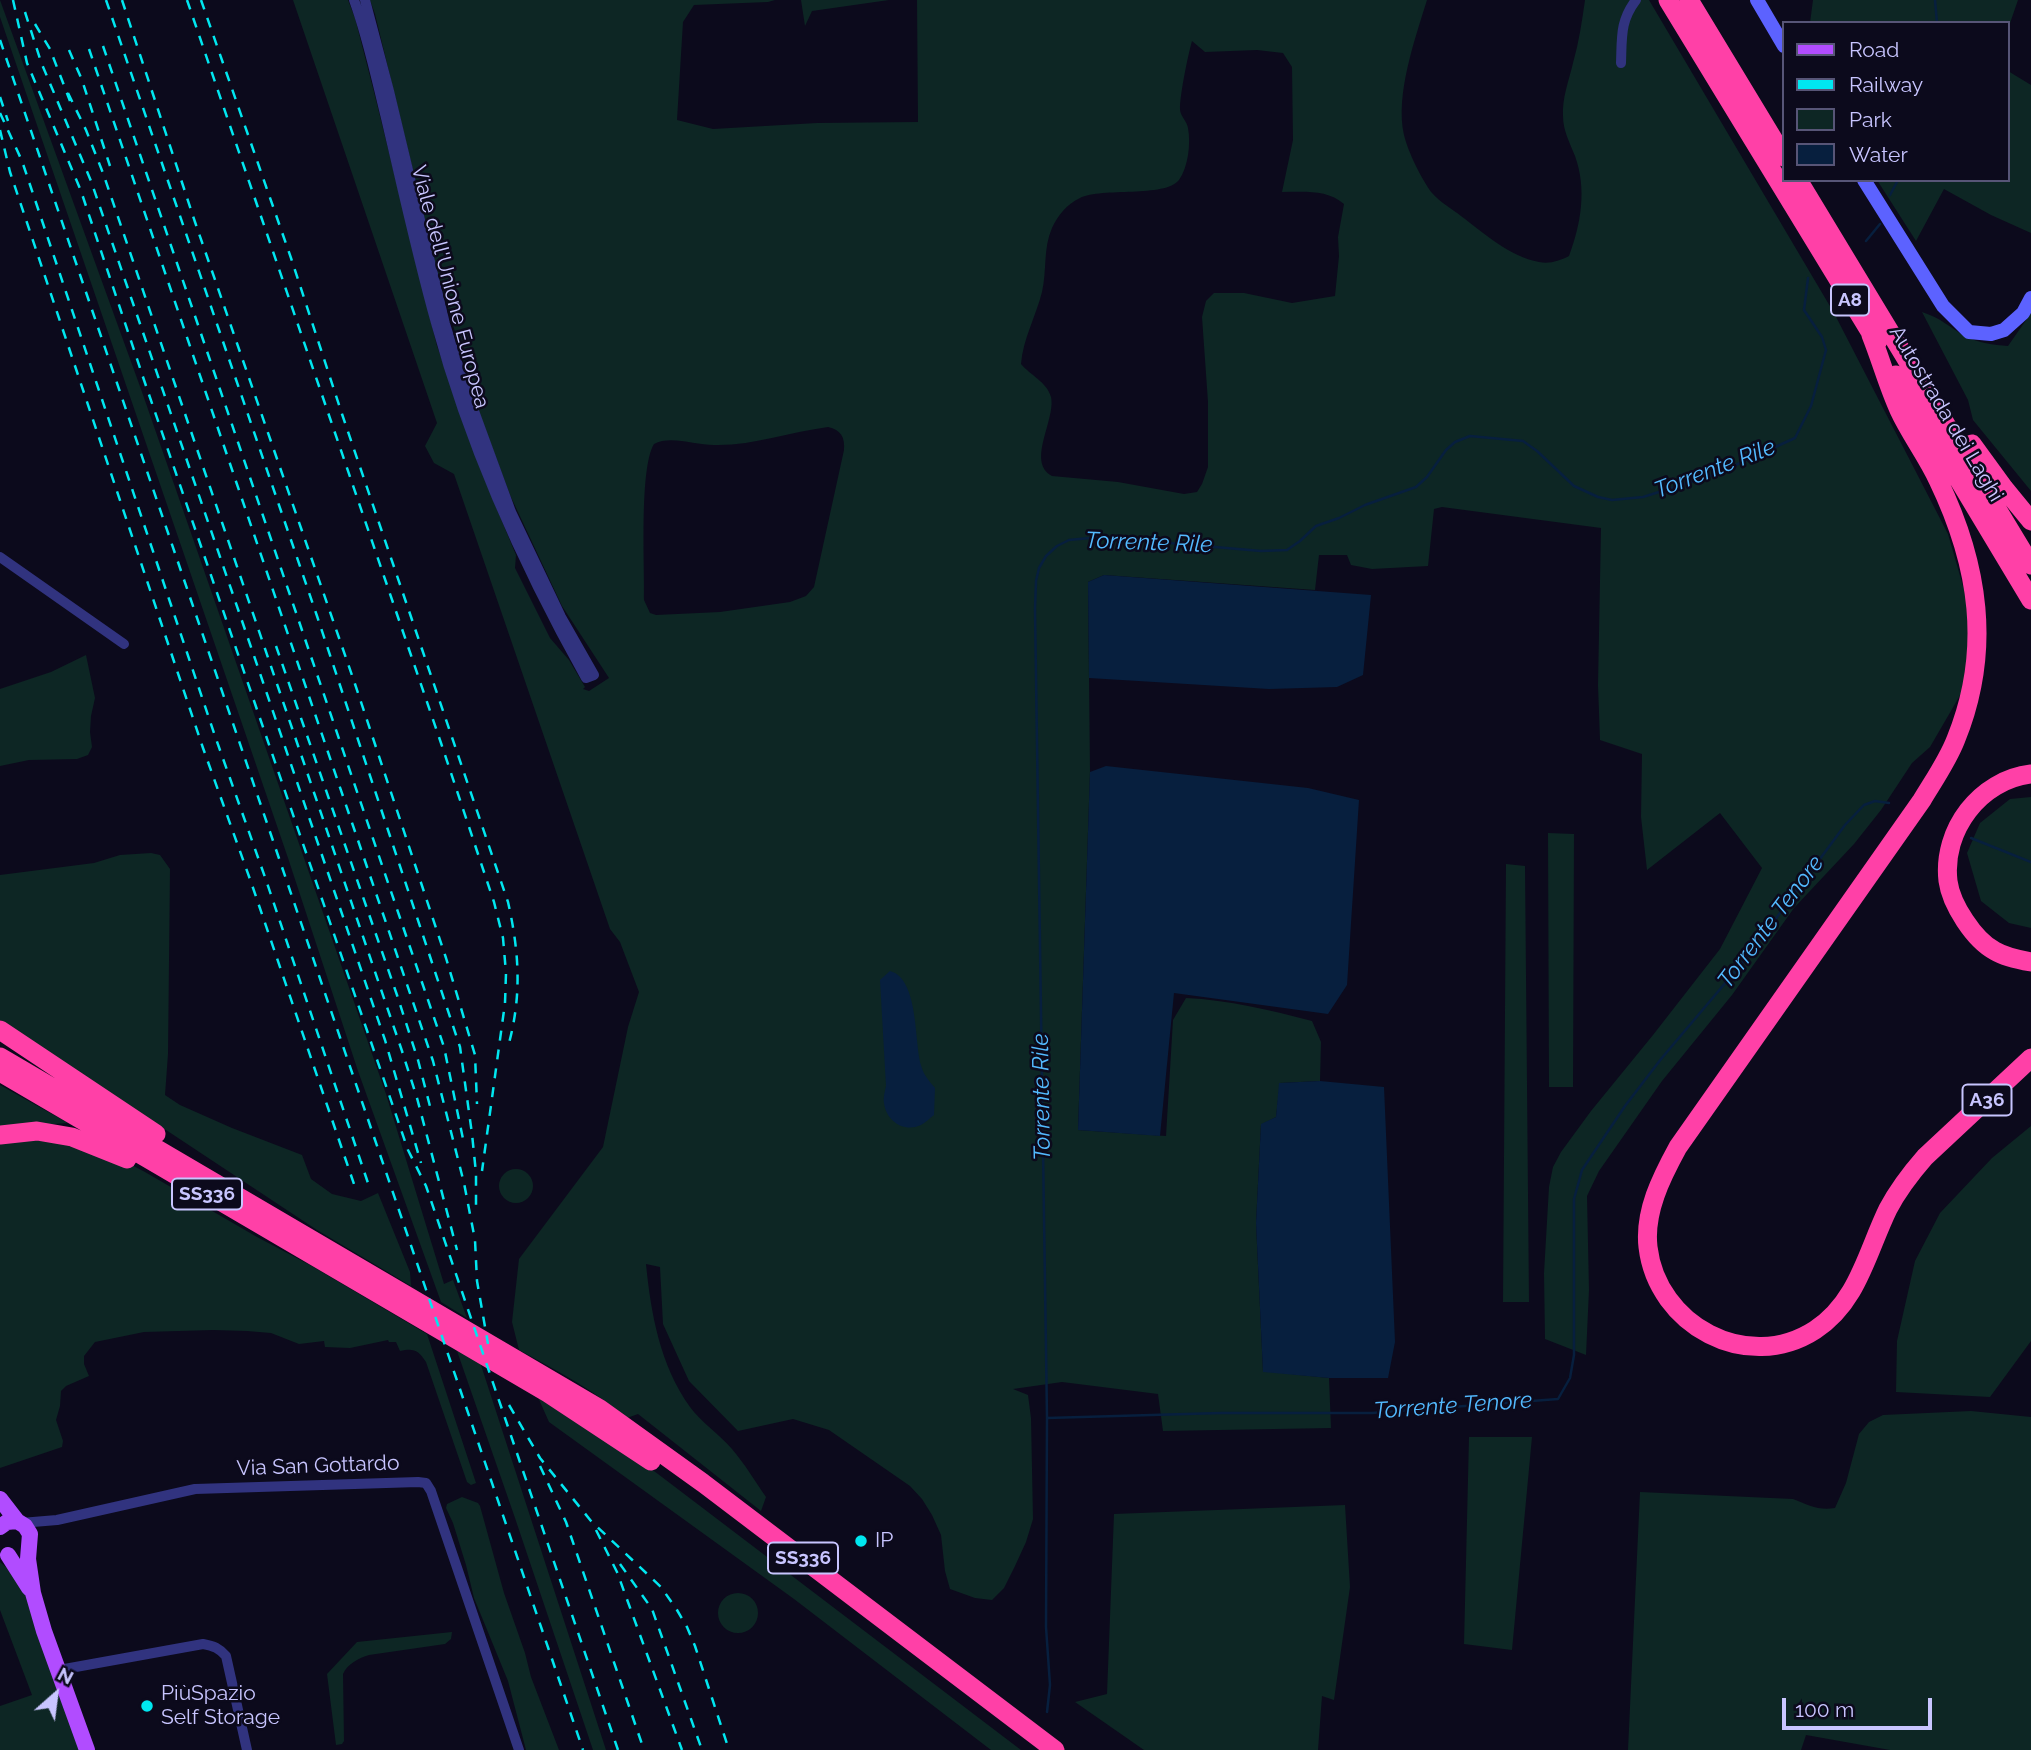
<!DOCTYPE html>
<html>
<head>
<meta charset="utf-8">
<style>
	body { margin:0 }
	#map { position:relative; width:2031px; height:1750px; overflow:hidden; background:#0c0a1c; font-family:Raleway,sans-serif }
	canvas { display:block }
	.legend { position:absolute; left:1782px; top:21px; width:228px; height:161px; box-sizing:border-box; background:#0c0a1c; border:2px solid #575577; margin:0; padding:9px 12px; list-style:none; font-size:21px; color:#c8c5ff }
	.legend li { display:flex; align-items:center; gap:14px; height:35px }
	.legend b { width:35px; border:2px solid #575577 }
	.north { position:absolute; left:21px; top:1659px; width:70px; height:70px; -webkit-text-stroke:5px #0c0a1c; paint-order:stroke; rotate:28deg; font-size:19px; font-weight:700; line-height:28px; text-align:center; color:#c8c5ff }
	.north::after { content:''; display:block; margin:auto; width:24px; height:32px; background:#c8c5ff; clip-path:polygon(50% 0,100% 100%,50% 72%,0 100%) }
	.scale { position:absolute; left:1782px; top:1698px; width:150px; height:32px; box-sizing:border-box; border:4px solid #c8c5ff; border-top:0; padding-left:9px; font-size:21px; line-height:24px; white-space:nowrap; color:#c8c5ff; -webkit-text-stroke:5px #0c0a1c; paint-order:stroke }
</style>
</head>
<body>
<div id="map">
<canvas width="2031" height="1750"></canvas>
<ul class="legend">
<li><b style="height:9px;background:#b14cff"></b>Road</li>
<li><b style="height:9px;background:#00e7f0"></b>Railway</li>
<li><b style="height:19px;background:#0d2624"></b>Park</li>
<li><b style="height:19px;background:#071f3e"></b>Water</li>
</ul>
<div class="north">N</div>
<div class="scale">100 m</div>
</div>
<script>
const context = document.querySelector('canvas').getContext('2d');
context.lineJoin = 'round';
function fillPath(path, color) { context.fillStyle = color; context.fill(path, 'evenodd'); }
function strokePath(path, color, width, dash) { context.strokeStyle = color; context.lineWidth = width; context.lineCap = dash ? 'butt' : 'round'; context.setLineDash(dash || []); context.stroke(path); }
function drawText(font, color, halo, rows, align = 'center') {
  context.font = font + ' Raleway,sans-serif'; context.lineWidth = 5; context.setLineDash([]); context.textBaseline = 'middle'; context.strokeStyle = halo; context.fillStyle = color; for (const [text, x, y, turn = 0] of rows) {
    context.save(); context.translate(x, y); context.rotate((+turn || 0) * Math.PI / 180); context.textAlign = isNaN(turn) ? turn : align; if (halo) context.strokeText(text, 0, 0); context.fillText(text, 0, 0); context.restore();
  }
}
fillPath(new Path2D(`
	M 0,0 L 142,392 L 386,1094 L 444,1284 L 453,1280 L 467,1318 L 441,1302 L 358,1071 L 288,858 L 0,17 Z
	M 293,0 L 348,0 L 355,18 L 374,92 L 437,346 L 487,485 L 516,555 L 515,568 L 550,638 L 569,660 L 585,687 L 583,689 L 589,691 L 609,678 L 562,606 L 510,495 L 476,404 L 437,270 L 375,14 L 370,0 L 775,0 L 768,2 L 694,5 L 683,22 L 677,120 L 713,129 L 817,123 L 918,122 L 917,0 L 1427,0 C 1415,39 1395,95 1404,135 C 1408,152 1422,180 1432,193 C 1440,202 1452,209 1461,216 C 1484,233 1510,257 1539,262 C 1550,264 1559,261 1569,256 C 1581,224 1587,189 1575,156 C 1570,143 1563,131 1563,116 C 1562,98 1569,80 1573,63 C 1579,42 1582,21 1585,0 L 1649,0 L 1834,313 L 1948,534 L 1971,614 L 1966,685 L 1930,747 L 1912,763 L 1881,810 L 1854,844 L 1794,908 L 1732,995 L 1662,1081 L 1599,1171 L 1587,1196 L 1589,1290 L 1586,1355 L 1545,1339 L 1544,1273 L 1549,1187 L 1553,1167 L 1561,1152 L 1591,1111 L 1653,1035 L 1720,949 L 1762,868 L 1720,813 L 1647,870 L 1641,817 L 1642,754 L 1600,740 L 1598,685 L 1601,528 L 1442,507 L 1434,509 L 1428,566 L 1372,569 L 1351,565 L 1347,555 L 1319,555 L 1315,590 L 1104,575 L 1088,582 L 1090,772 L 1078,1130 L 1166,1136 L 1173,1020 L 1186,998 C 1229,1000 1270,1010 1312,1021 L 1321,1042 L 1320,1081 L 1280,1083 L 1276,1117 L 1261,1125 L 1256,1223 L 1263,1371 L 1329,1378 L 1331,1428 L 1163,1431 L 1158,1394 L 1062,1382 L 1013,1389 L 1028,1395 L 1031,1418 L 1033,1519 L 1026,1542 L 1015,1566 L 1004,1588 L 992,1600 L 975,1598 L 950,1589 L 945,1571 L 941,1535 L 932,1515 L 922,1499 L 910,1486 L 829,1430 L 793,1419 L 738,1431 L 689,1381 L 663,1324 L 660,1267 L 646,1264 C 651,1314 660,1365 690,1407 C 701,1422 719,1434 732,1449 C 744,1463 755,1481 766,1497 L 761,1511 L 638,1414 L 627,1418 C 594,1390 556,1370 519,1350 L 512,1322 L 519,1259 L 603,1147 L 628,1027 L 639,992 L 620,942 L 610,929 L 454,474 L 434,463 L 425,446 L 437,423 ZM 1192,41 L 1205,52 L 1257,50 L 1283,53 L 1292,67 L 1293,140 L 1282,192 C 1303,192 1327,189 1344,204 L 1338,237 L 1339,256 L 1335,296 L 1292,303 L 1244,293 L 1214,293 L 1206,301 L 1202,317 L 1208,402 L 1208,467 L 1202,484 L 1197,492 L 1184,494 L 1118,482 L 1052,476 C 1026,462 1056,420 1051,397 C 1047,382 1030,375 1021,364 C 1023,339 1036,316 1042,292 C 1047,271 1043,248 1052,228 C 1058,215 1067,204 1080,198 C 1102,187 1165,198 1179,180 C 1188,167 1191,144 1188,128 C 1187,121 1180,116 1180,109 C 1180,94 1188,55 1192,41 ZM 828,427 C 841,430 845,437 844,450 L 814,587 L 806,596 L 790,602 L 720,612 L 656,615 L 650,613 L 644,600 C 645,567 639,469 654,444 C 670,435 695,445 714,445 C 752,446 790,432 828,427 Z
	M 801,0 L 889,0 L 812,11 L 805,26 Z
	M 1813,0 L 2018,0 L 2008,29 L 2008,23 L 1810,23 Z
	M 2008,71 L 2031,85 L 2031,233 L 1991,215 L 1944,189 L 1916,241 L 1877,180 L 2008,180 Z
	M 1922,312 C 1941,318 1949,327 1965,336 C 1979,343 1993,345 2008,346 L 2031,313 L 2031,491 L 1973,420 L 1968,400 Z
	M 86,655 L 95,698 L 91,716 L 90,732 L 92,747 L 88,755 L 77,759 L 29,760 L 0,766 L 0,689 L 51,672 Z
	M 2031,797 L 2031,928 L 2009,923 L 1981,901 L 1967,853 L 1980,823 L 2010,799 Z
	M 1548,833 L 1574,834 L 1573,1087 L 1549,1087 Z
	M 151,853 L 160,855 L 170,869 L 168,1054 L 165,1095 L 180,1105 L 232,1128 L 302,1155 L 311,1179 L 332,1194 L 361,1201 L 378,1193 L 410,1272 L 411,1286 L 317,1230 L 0,1020 L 0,875 L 94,863 L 120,855 Z
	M 1506,864 L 1525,866 L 1529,1302 L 1503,1302 Z
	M 0,1085 L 68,1123 L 0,1128 Z
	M 2031,1126 L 2031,1341 L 1990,1397 L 1896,1392 L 1897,1341 L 1915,1261 L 1940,1213 L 1992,1158 Z
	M 34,1134 L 124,1161 L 145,1172 L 257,1237 L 310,1265 L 427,1334 L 476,1483 L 471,1485 L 467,1482 L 426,1362 C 418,1350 414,1348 400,1351 L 396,1342 L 389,1342 L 388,1340 L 350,1348 L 325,1347 L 324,1341 L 299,1344 L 271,1333 L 247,1331 L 213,1330 L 144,1332 L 95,1342 L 84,1356 L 84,1364 L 89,1376 L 66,1386 L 61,1391 L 60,1406 L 56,1420 L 63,1441 L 62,1447 L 0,1468 L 0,1139 Z
	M499 1186a17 17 0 1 1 34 0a17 17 0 1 1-34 0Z
	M 456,1348 L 480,1362 L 606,1750 L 593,1750 L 515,1518 Z
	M 537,1395 L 627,1451 L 658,1474 L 1021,1750 L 991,1750 L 794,1599 L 549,1422 Z
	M 1971,1411 L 2031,1417 L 2031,1750 L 1890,1750 L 1806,1735 L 1801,1750 L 1628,1750 L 1640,1492 L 1793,1499 C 1808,1505 1819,1511 1835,1508 L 1846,1483 L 1859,1434 L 1869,1422 L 1883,1415 Z
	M 1469,1437 L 1532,1437 L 1512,1650 L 1464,1644 Z
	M 462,1497 L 478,1503 L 480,1506 L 504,1593 L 525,1653 L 531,1677 L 559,1750 L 526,1750 L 508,1681 L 474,1598 L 466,1565 L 453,1523 L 446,1508 L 447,1504 Z
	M 1345,1505 L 1350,1587 L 1334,1700 L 1322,1696 L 1318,1750 L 1144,1750 L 1075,1702 L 1107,1694 L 1114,1514 Z
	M 0,1562 L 13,1573 L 29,1601 L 82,1750 L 0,1750 L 0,1706 L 32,1695 L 0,1610 Z
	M718 1613a20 20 0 1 1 40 0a20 20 0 1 1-40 0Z
	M 452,1632 L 451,1639 L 445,1644 L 369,1655 C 359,1658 347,1664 343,1674 L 344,1741 L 342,1744 L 336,1745 L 327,1674 L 357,1642 Z`), '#0d2624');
fillPath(new Path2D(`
	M 1104,575 L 1371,595 L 1363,675 L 1337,687 L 1269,689 L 1089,678 L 1088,582 Z
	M 1106,766 L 1308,788 L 1359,800 L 1347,985 L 1328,1014 L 1174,993 L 1160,1136 L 1078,1130 L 1090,772 Z
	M 890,971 C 919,979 914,1041 921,1065 C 923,1074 929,1081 935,1088 L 934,1115 C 930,1118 925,1123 921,1125 C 904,1133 886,1121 884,1103 C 883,1098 885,1091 886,1086 L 880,980 Z
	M 1320,1081 L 1384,1087 L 1395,1342 L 1388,1378 L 1329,1378 L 1263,1372 L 1256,1223 L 1261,1124 L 1276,1117 L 1279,1083 Z`), '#071f3e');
strokePath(new Path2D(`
	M 1935,0 L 1937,23
	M 1890,195 L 1898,180
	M 1866,241 L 1880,224
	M 1971,838 L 2031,862
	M 1047,1418 L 1221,1413 L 1372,1413 L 1558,1399 L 1570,1378 L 1574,1355 L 1574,1199 L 1582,1170 L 1625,1106 L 1661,1059 L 1749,955 L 1845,825 L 1864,805 L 1875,801 L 1889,803
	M 1047,1712 L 1050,1685 L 1046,1627 L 1047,1418 L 1035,609 L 1036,581 L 1039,568 L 1046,556 L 1057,546 L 1069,540 L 1100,537 L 1261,551 L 1287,550 L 1300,541 L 1316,526 L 1339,518 L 1365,505 L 1416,487 L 1427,477 L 1446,450 L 1455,442 L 1470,436 L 1523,441 L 1537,451 L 1574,486 L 1598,497 L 1612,500 L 1643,497 L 1716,474 L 1795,438 L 1811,406 L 1826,350 L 1822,337 L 1804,310 L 1808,278`), '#071f3e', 2.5);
strokePath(new Path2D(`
	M 354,0 C 368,38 376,78 386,118 C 402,186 417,255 436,323 C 470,448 523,566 586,678 L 594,675 L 561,617 L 511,512 L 463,381 L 445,324 L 389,91 L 365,0
	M 1621,63 C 1622,37 1620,21 1636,0
	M 0,557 L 124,644
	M 21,1523 L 57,1520 L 195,1489 L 418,1482 L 426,1483 L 431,1491 L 519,1750
	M 59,1670 L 203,1644 C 214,1646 219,1648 226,1656 L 247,1750`), '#31337f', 10);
strokePath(new Path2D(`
	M 1757,0 L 1784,46
	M 1864,180 L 1943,306 L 1969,332 L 1991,334 L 2004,330 L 2023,313 L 2031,298`), '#5c62ff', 14);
strokePath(new Path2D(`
	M 0,1499 L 17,1521
	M 0,1527 L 7,1522 L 17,1521 L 25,1526 L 30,1534 L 28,1559 L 33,1593 L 44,1631 L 87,1750
	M 8,1555 L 29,1588`), '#b14cff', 16);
strokePath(new Path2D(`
	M 1668,0 L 1877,343
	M 1689,0 L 1784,157
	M 1798,180 L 2031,565
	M 1871,335 C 1881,360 1888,386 1899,410 C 1910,434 1927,456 1938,480 C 1979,565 1992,650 1956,739 C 1948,760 1934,780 1922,800 L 1678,1147 C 1661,1178 1644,1212 1648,1247 C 1657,1325 1747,1374 1815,1330 C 1858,1302 1867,1252 1888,1209 C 1898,1190 1911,1173 1925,1157 L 2031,1058
	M 1896,375 L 2031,600
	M 1972,444 L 2004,488 L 2031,521
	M 2031,774 C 1980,780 1942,830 1948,881 C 1951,904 1974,940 1995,951 C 2005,957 2020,960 2031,962
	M 0,1030 L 156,1134
	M 0,1057 L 600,1409 L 703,1483 L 1055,1750
	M 0,1072 L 548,1393 L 651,1461
	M 0,1135 L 37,1131 L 72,1137 L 127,1159`), '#ff40a7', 19);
strokePath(new Path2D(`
	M 13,0 L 27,63 L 81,191 L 144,380 L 408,1150 L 426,1186 L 618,1750
	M 106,0 L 317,616 L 460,1047 L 472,1134 L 476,1173 L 476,1208
	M 122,0 L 195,222 L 355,684 L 446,958 L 475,1055 L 477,1104
	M 187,0 L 441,743 L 494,902 L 503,938 L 506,973 L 505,1003 L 482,1171
	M 201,0 L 291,258 L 342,414 L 508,902 C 519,951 522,994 509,1043
	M 25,12 L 41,62 L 91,181 L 252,650 L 385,1040 L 421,1163
	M 35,24 L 50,49 L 70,101
	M 0,40 L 583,1750
	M 103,46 L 444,1047 L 463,1139
	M 89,49 L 433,1061 L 464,1183 L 475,1240 L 477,1281 L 488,1344
	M 69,50 L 82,80 L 110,166
	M 68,93 L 86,130 L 103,173 L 402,1051 L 417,1098 L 457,1250
	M 0,97 L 8,121
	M 0,113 L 22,161 L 215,736 L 266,880 L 369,1186
	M 0,130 L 10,172 L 203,748 L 251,882 L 355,1187
	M 276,646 L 397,995 L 418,1060 L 432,1114
	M 509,1405 L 540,1458 L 591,1521 L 661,1587 L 677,1610 L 687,1627 L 695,1646 L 729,1750
	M 540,1466 L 566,1522 L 644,1750
	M 596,1530 L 617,1572 L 682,1750
	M 620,1564 L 652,1609 L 702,1750`), '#00e7f0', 2.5, [10, 9]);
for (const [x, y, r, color] of [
	[861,1541,7,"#00e7f0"],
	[147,1706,7,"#00e7f0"]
]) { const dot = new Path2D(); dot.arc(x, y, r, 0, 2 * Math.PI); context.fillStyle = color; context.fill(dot); strokePath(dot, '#0c0a1c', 2.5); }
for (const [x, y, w] of [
	[1850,300,38],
	[1987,1100,49],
	[207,1194,70],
	[803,1558,70]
]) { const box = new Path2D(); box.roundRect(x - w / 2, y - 15.5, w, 31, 5); context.fillStyle = '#0c0a1c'; context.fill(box); strokePath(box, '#c8c5ff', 2); }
drawText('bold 19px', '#c8c5ff', null, [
	["A8",1850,300],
	["A36",1987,1100],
	["SS336",207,1194],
	["SS336",803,1558]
]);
drawText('21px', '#c8c5ff', '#0c0a1c', [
	["Viale dell'Unione Europea",450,287,75],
	["Autostrada dei Laghi",1946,414,59],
	["Via San Gottardo",318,1466,-2]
]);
drawText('21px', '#c8c5ff', '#0c0a1c', [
	["IP",875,1541],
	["PiùSpazio",161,1694],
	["Self Storage",161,1718]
], 'left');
drawText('italic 23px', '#53baff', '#0c0a1c', [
	["Torrente Rile",1715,469,-21],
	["Torrente Rile",1149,543,2],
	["Torrente Tenore",1771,922,-53],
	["Torrente Rile",1042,1097,-91],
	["Torrente Tenore",1453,1406,-4]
]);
</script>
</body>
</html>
